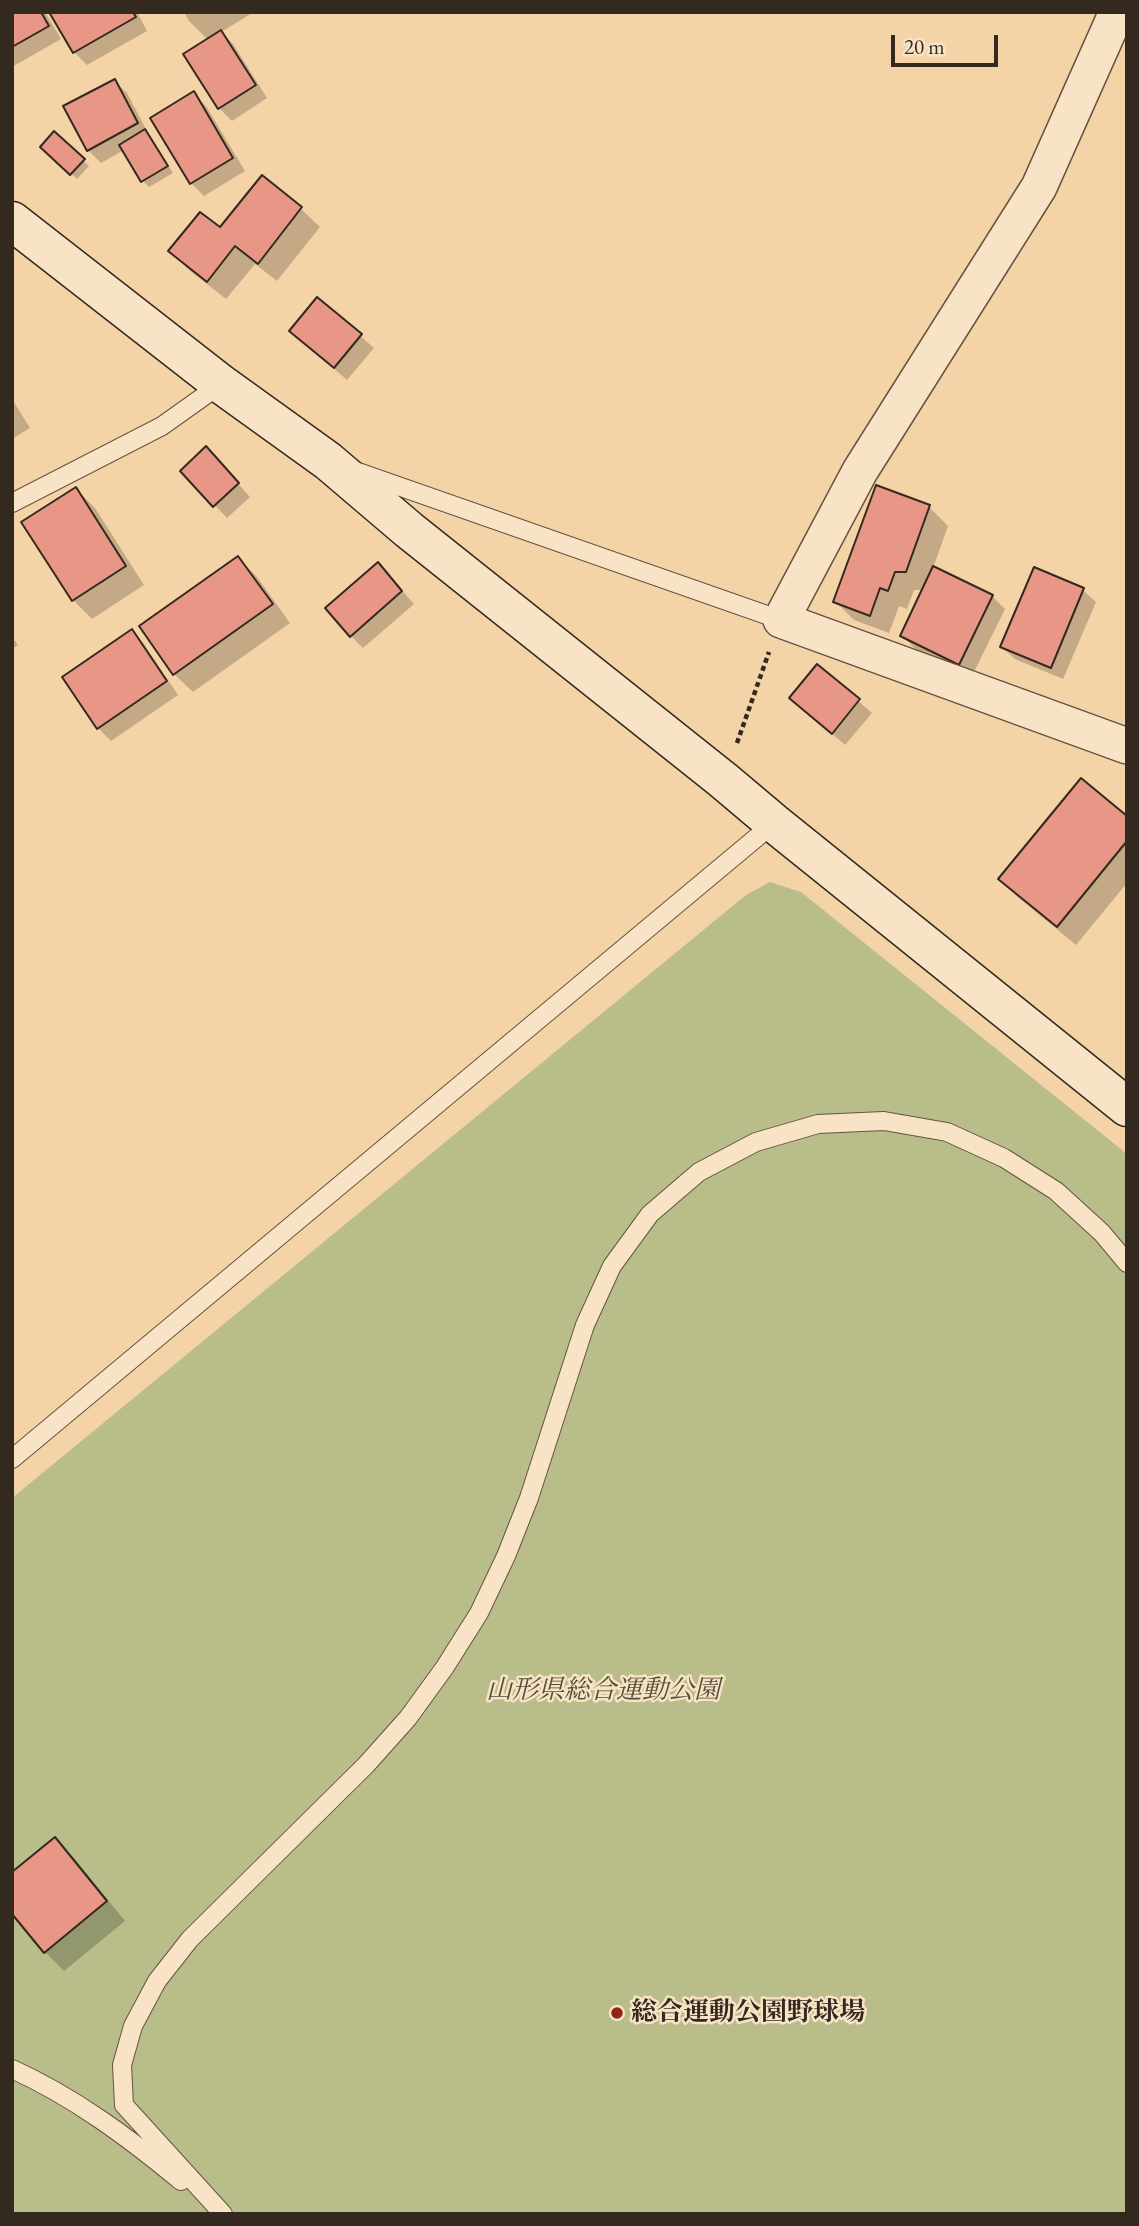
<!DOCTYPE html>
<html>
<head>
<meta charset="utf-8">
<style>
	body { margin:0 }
	#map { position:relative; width:1139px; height:2226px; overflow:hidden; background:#f4d4a7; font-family:"EB Garamond",serif }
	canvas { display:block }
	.frame { position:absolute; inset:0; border:14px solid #33291f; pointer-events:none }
	.scale { position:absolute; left:891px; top:35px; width:107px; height:32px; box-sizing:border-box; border:4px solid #33291f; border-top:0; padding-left:9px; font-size:21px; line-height:24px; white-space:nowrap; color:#33291f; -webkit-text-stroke:5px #f8e3c6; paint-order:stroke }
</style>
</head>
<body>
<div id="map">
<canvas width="1139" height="2226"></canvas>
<div class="frame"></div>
<div class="scale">20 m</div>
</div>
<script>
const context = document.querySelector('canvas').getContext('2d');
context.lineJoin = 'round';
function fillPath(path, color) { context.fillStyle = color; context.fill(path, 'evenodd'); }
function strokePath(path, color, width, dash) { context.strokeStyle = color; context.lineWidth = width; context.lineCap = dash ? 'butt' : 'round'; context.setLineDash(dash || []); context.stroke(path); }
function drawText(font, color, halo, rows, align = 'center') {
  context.font = font + ' "EB Garamond","Noto Serif JP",serif'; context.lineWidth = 5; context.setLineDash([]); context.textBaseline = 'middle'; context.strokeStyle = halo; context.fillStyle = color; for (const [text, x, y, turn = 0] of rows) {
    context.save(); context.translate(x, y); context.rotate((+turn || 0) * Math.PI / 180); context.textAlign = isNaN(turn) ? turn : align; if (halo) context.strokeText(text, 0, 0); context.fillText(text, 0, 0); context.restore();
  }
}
fillPath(new Path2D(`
	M 770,882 L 801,892 L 1127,1154 L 1127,2214 L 12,2214 L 12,1498 L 746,895 Z`), '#b8bd8a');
fillPath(new Path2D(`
	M 12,12 L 45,12 L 61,39 L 12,67 Z
	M 51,12 L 137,12 L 147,31 L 87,65 L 74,52 Z
	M 184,12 L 254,12 L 221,32 L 233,44 L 267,98 L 232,121 L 219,108 L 208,40 L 189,21 Z
	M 114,81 L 127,93 L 149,135 L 173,173 L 149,187 L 143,181 L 124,150 L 101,163 L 88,150 L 65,107 Z
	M 194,94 L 206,106 L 245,171 L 204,196 L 191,183 L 153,119 Z
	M 54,134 L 89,166 L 77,179 L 42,147 Z
	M 262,177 L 301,209 L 320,227 L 277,281 L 255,264 L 226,299 L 189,270 L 171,251 L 220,230 Z
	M 318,299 L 374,348 L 347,380 L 291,331 Z
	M 12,399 L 30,428 L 12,439 Z
	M 218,461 L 250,497 L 227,518 L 182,471 Z
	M 76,489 L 95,508 L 144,585 L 92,619 L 73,600 Z
	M 929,507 L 948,526 L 933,568 L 992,596 L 1005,609 L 972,676 L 914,648 L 902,635 L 924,590 L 914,590 L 907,609 L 899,606 L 889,633 L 854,620 L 835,601 Z
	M 238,558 L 257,577 L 290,623 L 193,692 L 174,674 Z
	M 390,577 L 414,604 L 363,648 L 351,636 Z
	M 1083,590 L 1096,602 L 1063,679 L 1015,659 L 1002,647 Z
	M 131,632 L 144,644 L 178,695 L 111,741 L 98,728 L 64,677 Z
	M 12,637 L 18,645 L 12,649 Z
	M 818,666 L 872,713 L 845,745 L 791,698 Z
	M 1127,818 L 1127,883 L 1076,945 L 1019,898 L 1000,879 Z
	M 55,1839 L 74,1858 L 125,1921 L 64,1971 L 45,1952 Z`), '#0003');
const building = new Path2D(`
	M 12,12 L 41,12 L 49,26 L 12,47 Z
	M 49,12 L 133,12 L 136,17 L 73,53 Z
	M 221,30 L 256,85 L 218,109 L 183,54 Z
	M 115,79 L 138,123 L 87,151 L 63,106 Z
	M 194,91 L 233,158 L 190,184 L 150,118 Z
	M 145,129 L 168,166 L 141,182 L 119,145 Z
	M 54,131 L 85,159 L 70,175 L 40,147 Z
	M 262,175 L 302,207 L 258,264 L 235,246 L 207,282 L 168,251 L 200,212 L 220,227 Z
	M 317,297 L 362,334 L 334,368 L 289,331 Z
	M 206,446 L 239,483 L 213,507 L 180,471 Z
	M 876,485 L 930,505 L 906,572 L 895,572 L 888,591 L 880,588 L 870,616 L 833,602 Z
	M 76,487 L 126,566 L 72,601 L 21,522 Z
	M 238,556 L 273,604 L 173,675 L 139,626 Z
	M 378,562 L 402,591 L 350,637 L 325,608 Z
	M 933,566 L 993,595 L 959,665 L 900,636 Z
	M 1034,567 L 1084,588 L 1051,668 L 1000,647 Z
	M 132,629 L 167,681 L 97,729 L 62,677 Z
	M 817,664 L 860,699 L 832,734 L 789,698 Z
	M 1081,778 L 1127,816 L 1127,841 L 1057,927 L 998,879 Z
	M 55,1837 L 107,1901 L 44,1953 L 12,1914 L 12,1872 Z`);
fillPath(building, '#e89786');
strokePath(building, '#33291f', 2);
const lane = new Path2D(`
	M 358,472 L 781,620
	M 12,503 L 162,426 L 221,384
	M 12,1459 L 774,823
	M 12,2069 C 74,2097 129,2138 181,2181
	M 223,2214 L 124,2105 L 122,2065 L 133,2026 L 157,1981 L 190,1939 L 366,1765 L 408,1718 L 445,1667 L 479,1613 L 506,1556 L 529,1498 L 585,1325 L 612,1266 L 650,1214 L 699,1172 L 756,1142 L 818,1124 L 884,1121 L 947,1132 L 1004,1158 L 1056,1191 L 1102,1233 L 1127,1263`);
const street = new Path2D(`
	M 1117,12 L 1039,187 L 860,471 L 781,620 L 1127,746`);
const secondary = new Path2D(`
	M 12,221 L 221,384 L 328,461 L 409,530 L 723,780 L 774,823 L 1127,1107`);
strokePath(lane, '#635441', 20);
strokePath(street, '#635441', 38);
strokePath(secondary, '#33291f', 41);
strokePath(new Path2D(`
	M 737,743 L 769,652`), '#33291f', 4.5, [5, 3.5]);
strokePath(lane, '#f8e3c6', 18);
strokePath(street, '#f8e3c6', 35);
strokePath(secondary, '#f8e3c6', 38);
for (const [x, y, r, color] of [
	[617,2013,7,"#8f2418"]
]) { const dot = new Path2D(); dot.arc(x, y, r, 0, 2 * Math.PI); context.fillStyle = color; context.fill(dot); strokePath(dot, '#f8e3c6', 2.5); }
drawText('italic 26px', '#544e3a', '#f8e3c6', [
	["山形県総合運動公園",603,1691]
]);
drawText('bold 26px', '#33291f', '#f8e3c6', [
	["総合運動公園野球場",631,2013]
], 'left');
</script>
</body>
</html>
